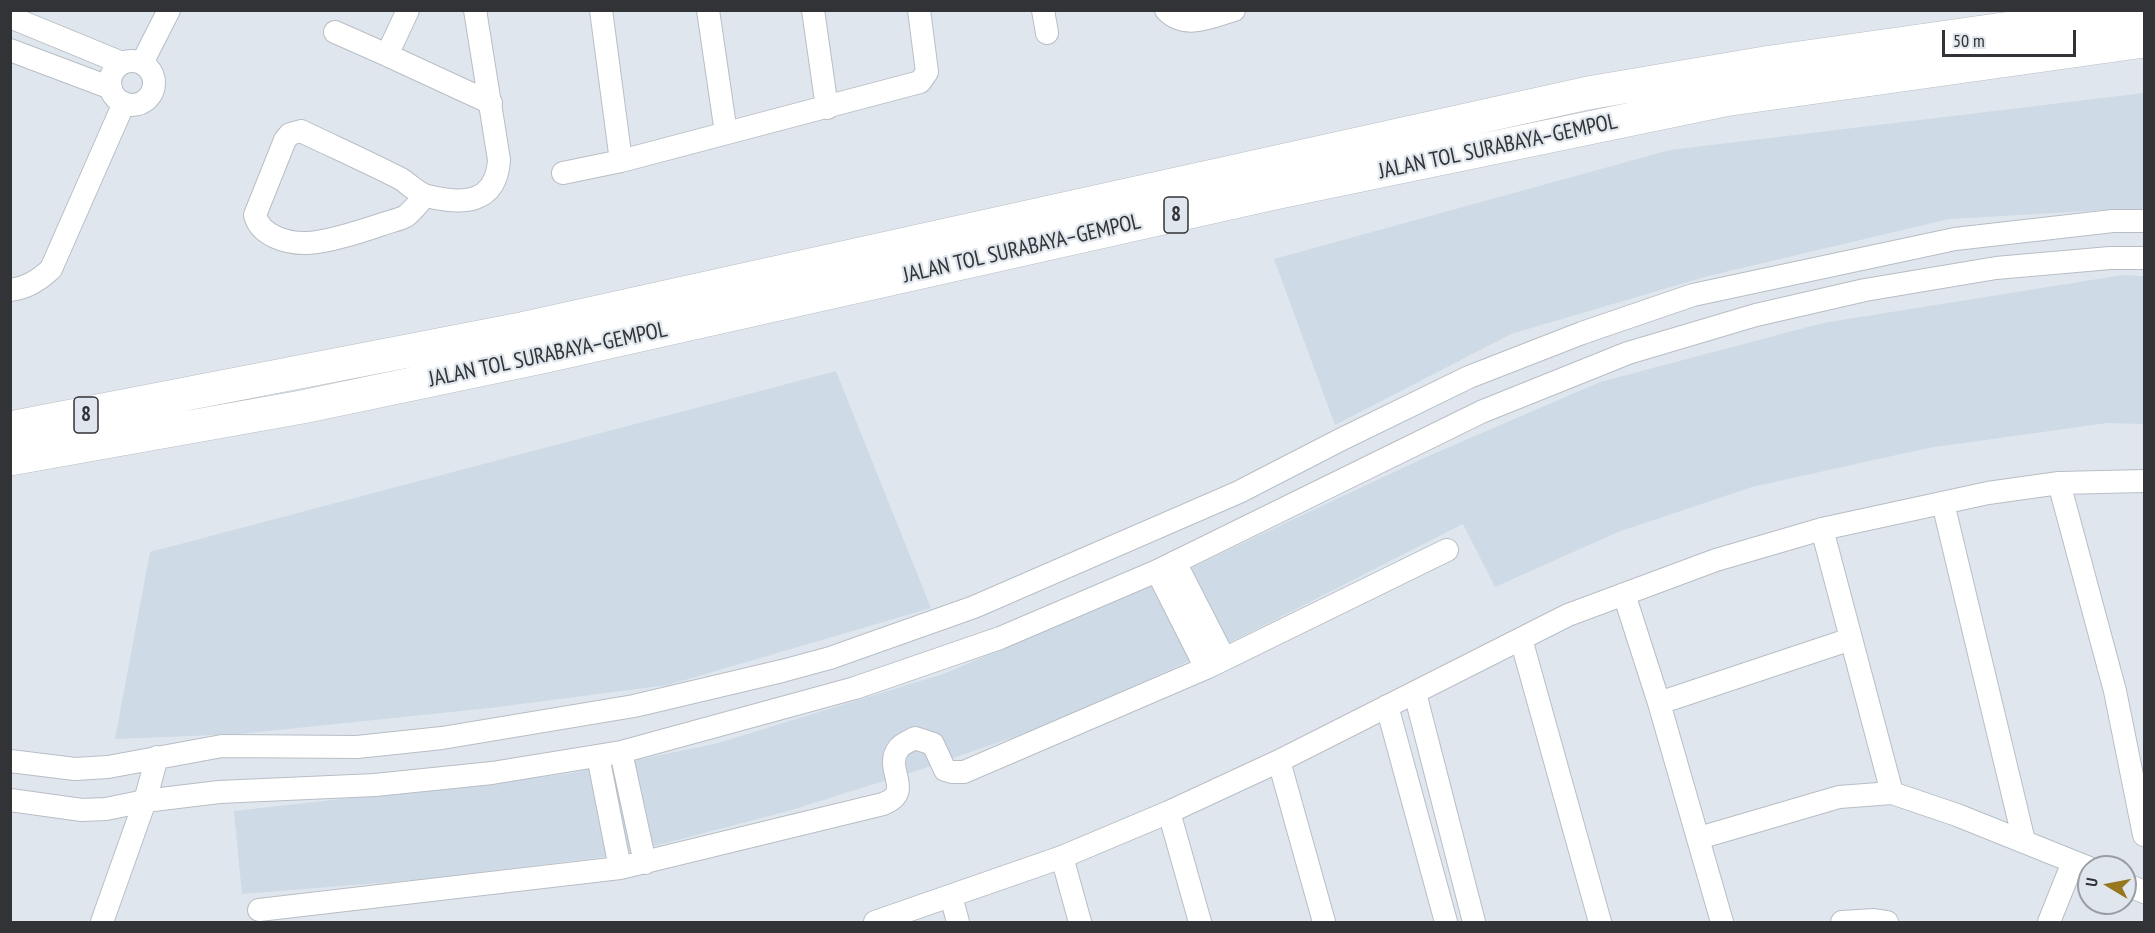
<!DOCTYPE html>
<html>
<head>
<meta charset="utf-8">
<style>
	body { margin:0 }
	#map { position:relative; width:2155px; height:933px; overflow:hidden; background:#dfe6ed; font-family:"PT Sans Narrow",sans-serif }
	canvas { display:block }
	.frame { position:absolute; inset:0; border:12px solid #313336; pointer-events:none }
	.north { position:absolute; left:2077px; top:855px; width:60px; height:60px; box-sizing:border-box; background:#dfe6ed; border:2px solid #999ea4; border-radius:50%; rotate:280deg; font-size:16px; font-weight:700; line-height:24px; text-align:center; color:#313336 }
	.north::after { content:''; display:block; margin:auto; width:21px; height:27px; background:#977720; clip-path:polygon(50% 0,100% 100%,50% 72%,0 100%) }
	.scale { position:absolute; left:1942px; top:30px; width:134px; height:27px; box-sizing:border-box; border:3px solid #313336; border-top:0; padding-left:8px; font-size:18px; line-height:21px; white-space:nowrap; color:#313336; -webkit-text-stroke:4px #dfe6ed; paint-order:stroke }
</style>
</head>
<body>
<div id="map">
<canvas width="2155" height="933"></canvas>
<div class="frame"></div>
<div class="north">U</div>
<div class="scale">50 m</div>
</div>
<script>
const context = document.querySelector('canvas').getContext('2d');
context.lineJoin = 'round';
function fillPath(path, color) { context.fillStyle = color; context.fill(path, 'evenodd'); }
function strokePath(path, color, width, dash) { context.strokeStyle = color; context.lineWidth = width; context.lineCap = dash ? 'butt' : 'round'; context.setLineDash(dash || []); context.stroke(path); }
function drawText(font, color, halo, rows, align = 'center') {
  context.font = font + ' "PT Sans Narrow",sans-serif'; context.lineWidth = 4.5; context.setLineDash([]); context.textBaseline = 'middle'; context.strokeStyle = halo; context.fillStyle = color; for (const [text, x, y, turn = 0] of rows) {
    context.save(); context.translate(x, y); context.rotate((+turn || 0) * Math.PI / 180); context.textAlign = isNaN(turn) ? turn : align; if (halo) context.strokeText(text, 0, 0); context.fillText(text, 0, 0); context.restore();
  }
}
fillPath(new Path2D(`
	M 2144,93 L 2144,210 L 2124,209 L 1949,219 L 1708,276 L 1511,334 L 1335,425 L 1274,259 L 1670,150 Z
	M 2123,275 L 2144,276 L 2144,424 L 2107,423 L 1928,448 L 1752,487 L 1618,532 L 1495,587 L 1463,524 L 1239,638 L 1054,723 L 919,770 L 788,811 L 620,855 L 415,880 L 242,894 L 234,811 L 566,774 L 715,744 L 943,674 L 1149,587 L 1424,458 L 1600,382 L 1823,323 Z
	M 836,371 L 931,608 L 668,685 L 490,708 L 239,734 L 115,739 L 150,552 Z`), '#cedae6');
const minor = new Path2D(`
	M 408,10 L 387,55 L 491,103
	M 601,10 L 621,161
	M 708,10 L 726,133
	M 813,10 L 827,108
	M 1043,10 L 1047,33
	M 1166,10 C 1185,30 1211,17 1234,10
	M 10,17 L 122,63
	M 335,32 L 387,55
	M 10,50 L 111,88
	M110 83a22 22 0 1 1 44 0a22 22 0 1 1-44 0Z
	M 142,63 L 169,10
	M 563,173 L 621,161 L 920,82 L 927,72 L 919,10
	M 425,196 C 419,202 413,211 406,216 C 399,220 387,222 380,225 C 359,232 329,242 308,243 C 288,244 260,236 255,215 L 285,140 L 290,134 L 301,131 C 334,147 368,162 401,179 C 409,184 418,194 427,196 C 463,205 496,204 499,160 L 475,10
	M 10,290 C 27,288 39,280 51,269 L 124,103
	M 2059,483 L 2115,691 L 2144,835
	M 1943,503 L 2024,841
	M 1822,529 L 1892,793
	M 1175,562 L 1224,658
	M 1157,571 L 1206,668
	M 1624,594 L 1659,703 L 1722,922
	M 1521,639 L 1600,922
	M 1415,693 L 1474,922
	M 1659,703 L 1851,639
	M 1387,706 L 1446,922
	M 621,752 L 645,863
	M 598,756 L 620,868
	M 10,761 L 75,769 L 108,767 L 222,746 L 357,747 L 442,738 L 634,706 L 782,671 L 830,658 L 974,607 L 1239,492 L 1340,440 L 1469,377 L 1582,333 L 1693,295 L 1955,239 L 2113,221 L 2144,221
	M 1279,761 L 1324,922
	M 10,800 L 82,810 L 106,809 L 145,801 L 219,792 L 375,785 L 492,773 L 621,752 L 855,688 L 1000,638 L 1157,571 L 1481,412 L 1628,353 L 1756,315 L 1865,290 L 1996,268 L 2110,258 L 2144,258
	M 1169,812 L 1200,922
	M 1699,838 L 1839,797 L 1892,793 L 1957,815 L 2089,868
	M 1062,857 L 1080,922
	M 2125,884 L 2144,892
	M 951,896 L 958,922
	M 259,910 L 620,868 L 883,804 C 916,791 882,769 899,748 C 903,743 910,741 915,738 L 933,744 L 945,770 L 952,772 L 964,772 L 1206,668 L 1447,550
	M 102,922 L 145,801 L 157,757
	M 875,922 L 1062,857 L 1169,812 L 1279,761 L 1568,615 L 1716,560 L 1822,529 L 1988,493 L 2059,483 L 2144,481
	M 1842,922 L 1874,920 L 1887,922
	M 2049,922 L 2073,862`);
const highway = new Path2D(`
	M 10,428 L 516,330 L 1588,93 L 1771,62 L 2138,10
	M 10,459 L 302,407 L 546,356 L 1275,193 L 1724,100 L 2144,41`);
strokePath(minor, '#b8bec5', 24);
strokePath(highway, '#b8bec5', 34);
strokePath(minor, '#fff', 22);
strokePath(highway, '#fff', 33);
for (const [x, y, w] of [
	[1176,215,24],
	[86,415,24]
]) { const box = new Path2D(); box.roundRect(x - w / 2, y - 18, w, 36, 4.5); context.fillStyle = '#dfe6ed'; context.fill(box); strokePath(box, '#313336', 1.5); }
drawText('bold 21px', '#313336', null, [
	["8",1176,215],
	["8",86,415]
]);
drawText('22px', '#313336', '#dfe6ed', [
	["JALAN TOL SURABAYA–GEMPOL",1498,147,-12],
	["JALAN TOL SURABAYA–GEMPOL",1022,249,-13],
	["JALAN TOL SURABAYA–GEMPOL",548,355,-12]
]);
</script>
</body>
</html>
